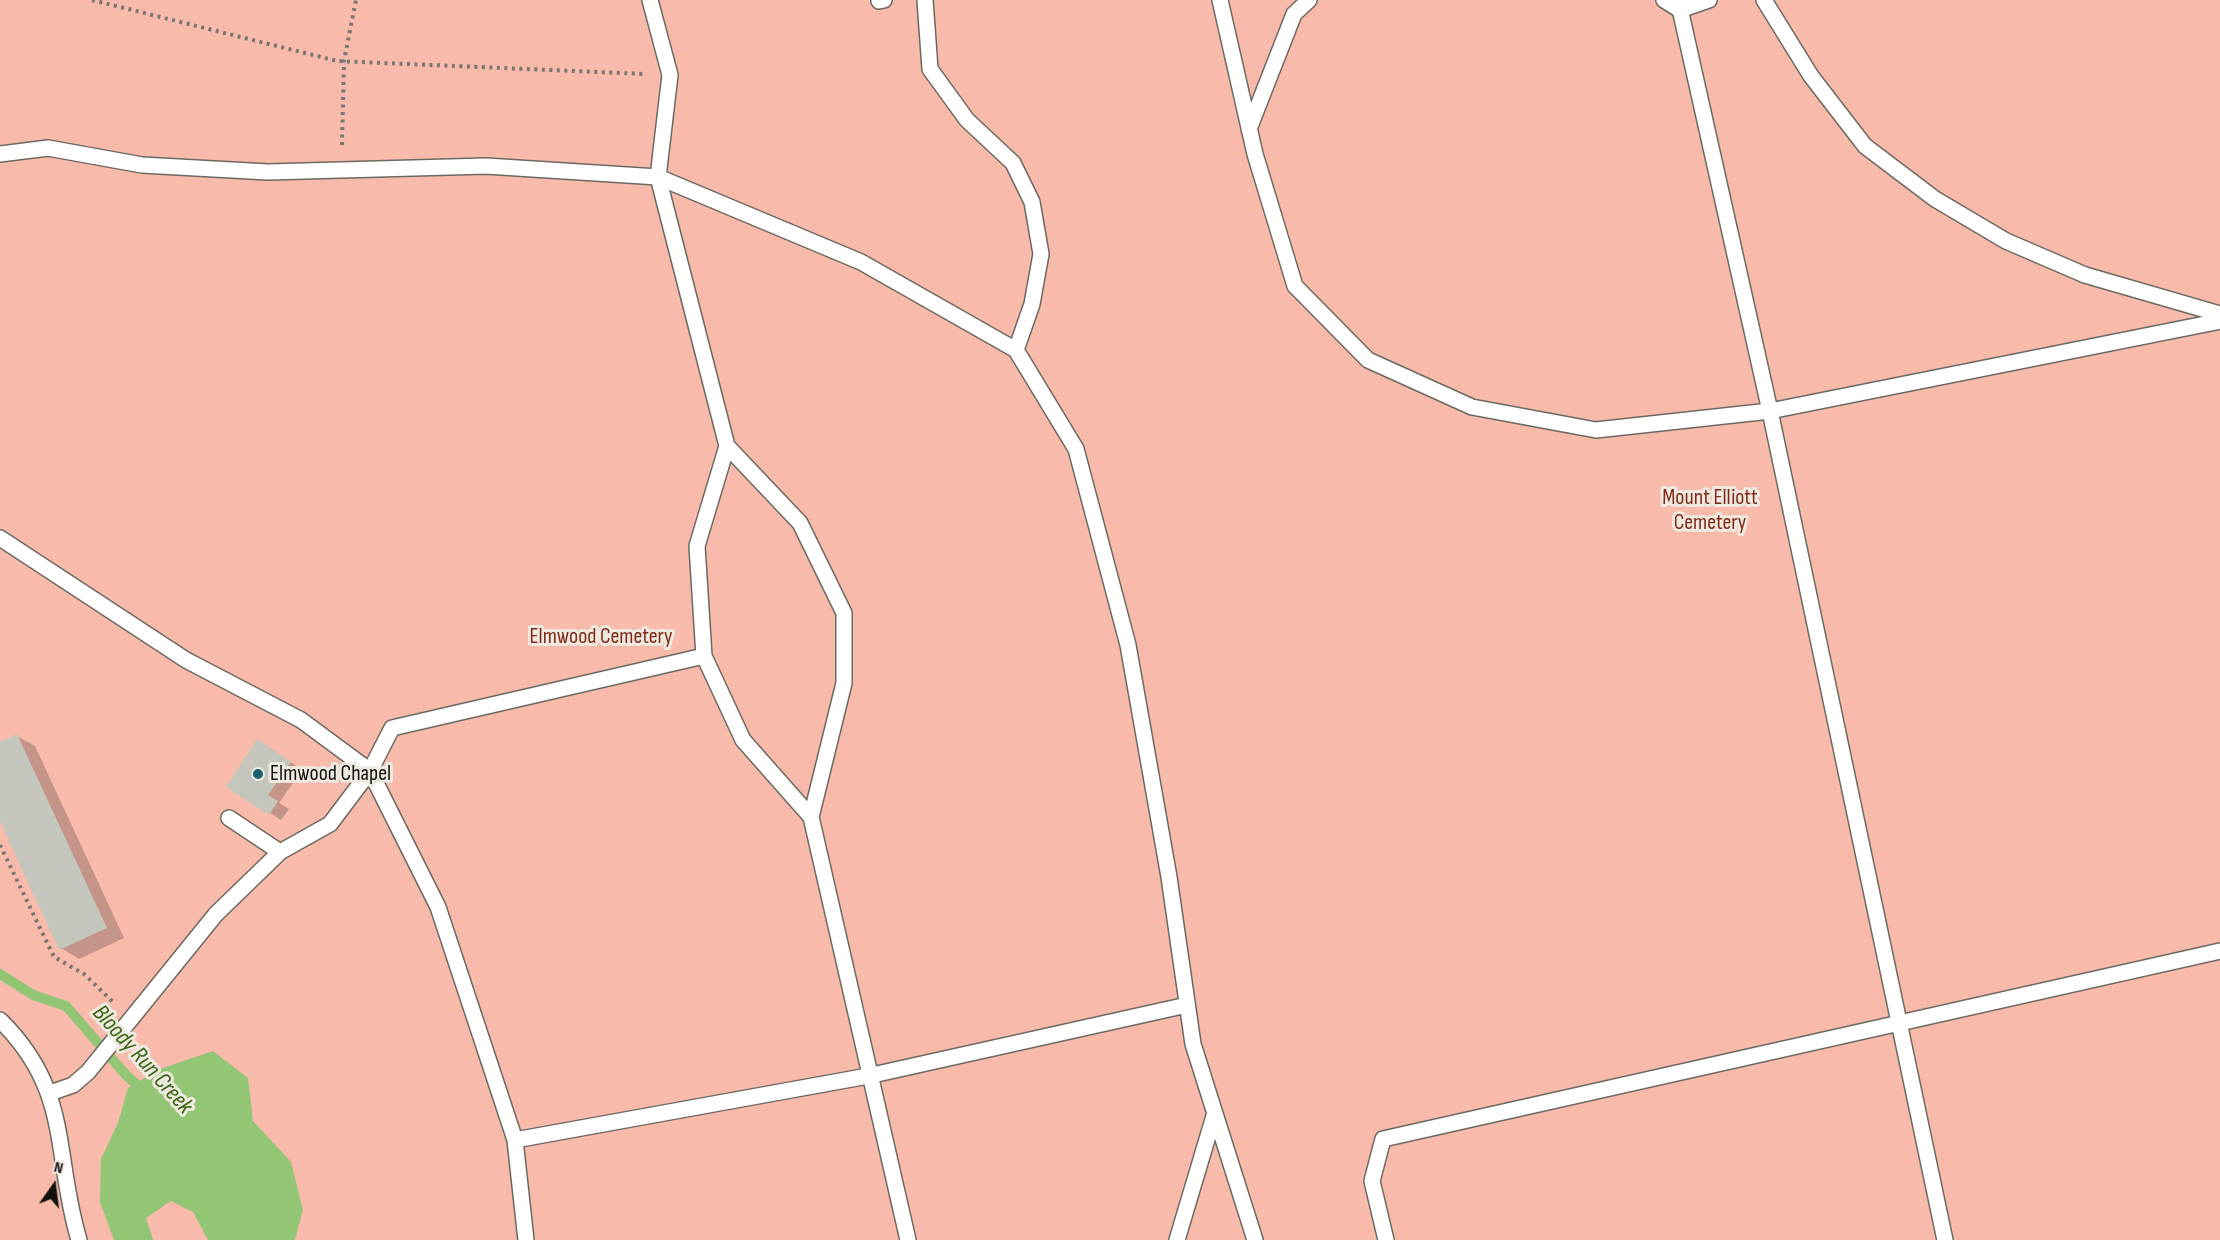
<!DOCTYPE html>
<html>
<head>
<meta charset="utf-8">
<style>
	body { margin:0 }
	#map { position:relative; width:2220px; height:1240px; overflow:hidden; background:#eeeae2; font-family:"Sofia Sans Condensed",sans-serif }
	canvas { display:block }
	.north { position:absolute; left:24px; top:1156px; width:60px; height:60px; -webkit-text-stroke:4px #eeeae2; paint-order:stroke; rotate:14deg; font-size:16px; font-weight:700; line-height:24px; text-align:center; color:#12110e }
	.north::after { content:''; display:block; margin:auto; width:21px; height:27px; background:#12110e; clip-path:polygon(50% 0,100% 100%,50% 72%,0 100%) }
</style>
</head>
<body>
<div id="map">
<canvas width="2220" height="1240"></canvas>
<div class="north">N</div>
</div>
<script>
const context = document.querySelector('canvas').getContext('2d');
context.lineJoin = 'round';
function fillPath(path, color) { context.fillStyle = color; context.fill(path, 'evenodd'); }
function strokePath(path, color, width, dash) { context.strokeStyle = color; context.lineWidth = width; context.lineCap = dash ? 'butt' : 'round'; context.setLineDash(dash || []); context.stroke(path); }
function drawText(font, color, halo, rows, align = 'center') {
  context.font = font + ' "Sofia Sans Condensed",sans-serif'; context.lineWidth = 6; context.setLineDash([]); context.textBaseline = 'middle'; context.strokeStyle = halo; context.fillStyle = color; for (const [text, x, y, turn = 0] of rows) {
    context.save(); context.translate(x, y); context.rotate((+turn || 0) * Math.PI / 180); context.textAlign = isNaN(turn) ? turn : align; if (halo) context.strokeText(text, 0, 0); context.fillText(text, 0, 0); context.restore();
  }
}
fillPath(new Path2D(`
	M 0,0 L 2220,0 L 2220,1240 L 0,1240 Z`), '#f7baab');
fillPath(new Path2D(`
	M 213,1051 L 248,1078 L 253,1121 L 291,1162 L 303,1210 L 295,1240 L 208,1240 L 193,1212 L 171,1201 L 146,1218 L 153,1240 L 114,1240 L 100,1202 L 101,1159 L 118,1123 L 128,1088 L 160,1069 Z`), '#93c674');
fillPath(new Path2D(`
	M 17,736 L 35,746 L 124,938 L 79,959 L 61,948 L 0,817 L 0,743 Z
	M 270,748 L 302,770 L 279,803 L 289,809 L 281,820 L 228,786 Z`), '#0003');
strokePath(new Path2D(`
	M 0,974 L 33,995 L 66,1006 L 126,1075 L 146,1093`), '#93c674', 10);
fillPath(new Path2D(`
	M 17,734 L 107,928 L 59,950 L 0,821 L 0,742 Z
	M 257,739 L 291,762 L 268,795 L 278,801 L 269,815 L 226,787 Z`), '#c4c5bd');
const lane = new Path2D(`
	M 650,0 L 670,75 L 658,177 L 727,446 L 697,546 L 704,656 L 743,740 L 811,817 L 908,1240
	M 925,0 L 930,69 L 967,120 L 1013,163 L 1032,202 L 1041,254 L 1032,304 L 1016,350
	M 1220,0 L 1255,154 L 1295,286 L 1368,360 L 1472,407 L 1596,430 L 1770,411 L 2220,321
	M 1664,0 L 1680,10 L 1709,0
	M 1678,0 L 1770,411 L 1945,1240
	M 1764,0 L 1811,76 L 1865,146 L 1935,199 L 2006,241 L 2085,275 L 2220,314
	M 879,1 L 884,0
	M 1249,129 L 1294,14 L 1309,0
	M 0,154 L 48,148 L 142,165 L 268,172 L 486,166 L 658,177 L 861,262 L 1016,350 L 1076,449 L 1128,645 L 1169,877 L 1193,1044 L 1255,1240
	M 727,446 L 800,523 L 844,613 L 844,683 L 811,817
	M 0,538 L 186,660 L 301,720 L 370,771 L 438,907 L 515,1140 L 526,1240
	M 229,818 L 280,852
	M 0,1020 C 72,1091 53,1153 79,1240
	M 50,1093 L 73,1085 L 88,1072 L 216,914 L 280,852 L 330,824 L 370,771 L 392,728 L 704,656
	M 515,1140 L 868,1076 L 1187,1005
	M 1177,1240 L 1214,1116
	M 1386,1240 L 1372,1181 L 1383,1139 L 2220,951`);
strokePath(lane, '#6c6962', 18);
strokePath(new Path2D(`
	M 92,0 L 337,61 L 645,74
	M 342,145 L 344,61 L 356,0
	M 0,845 L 54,957 L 84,974 L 114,1003`), '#7a7772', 4, [3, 4.5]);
strokePath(lane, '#fff', 15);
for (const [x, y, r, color] of [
	[258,774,6,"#17636e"]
]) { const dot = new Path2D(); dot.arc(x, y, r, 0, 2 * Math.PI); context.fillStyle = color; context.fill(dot); strokePath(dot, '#eeeae2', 2); }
drawText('22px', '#802a16', '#eeeae2', [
	["Mount Elliott",1710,498],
	["Cemetery",1710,523],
	["Elmwood Cemetery",601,637]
]);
drawText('22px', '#12110e', '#eeeae2', [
	["Elmwood Chapel",270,774]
], 'left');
drawText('italic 24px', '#386611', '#eeeae2', [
	["Bloody Run Creek",142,1060,48]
]);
</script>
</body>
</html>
